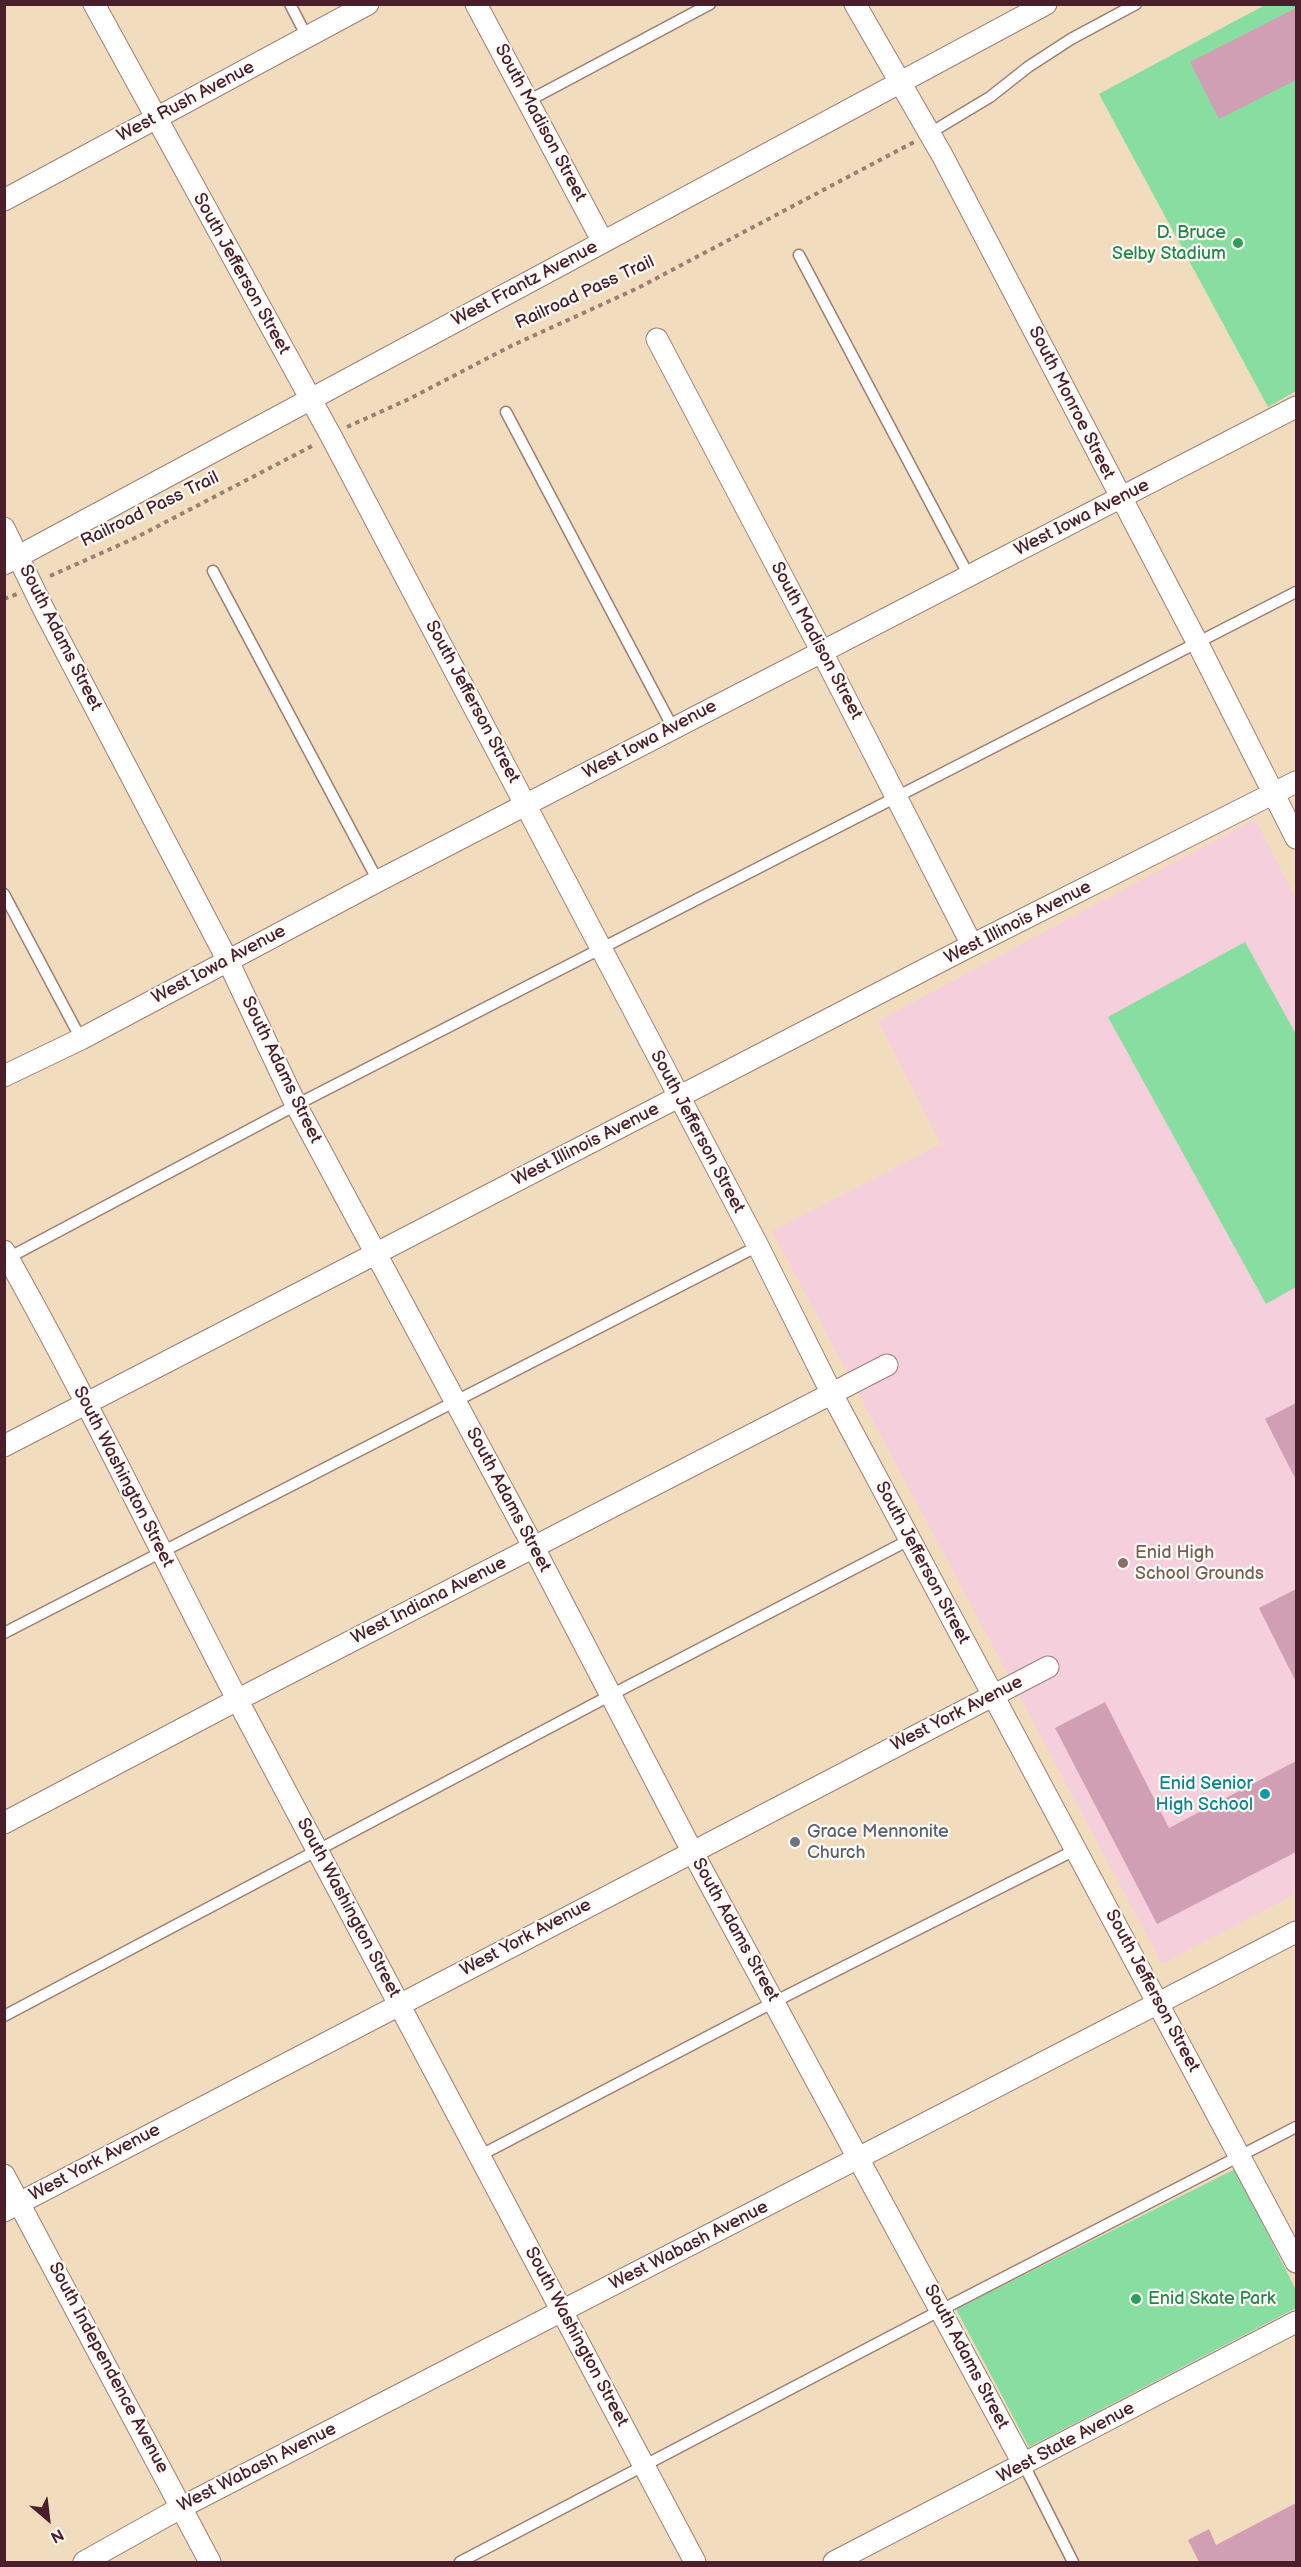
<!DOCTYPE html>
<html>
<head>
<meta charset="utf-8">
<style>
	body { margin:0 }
	#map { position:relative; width:1301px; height:2567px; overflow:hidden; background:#f1ddbd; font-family:"Balsamiq Sans",sans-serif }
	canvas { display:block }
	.frame { position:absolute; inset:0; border:6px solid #4a1f2b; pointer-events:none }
	.north { position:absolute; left:18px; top:2489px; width:60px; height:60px; -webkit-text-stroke:4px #fdfcf7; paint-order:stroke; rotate:152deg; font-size:16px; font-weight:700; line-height:24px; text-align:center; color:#4a1f2b }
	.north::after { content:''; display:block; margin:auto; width:21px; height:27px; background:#4a1f2b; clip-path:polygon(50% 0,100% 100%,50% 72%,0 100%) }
</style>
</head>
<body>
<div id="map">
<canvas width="1301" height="2567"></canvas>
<div class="frame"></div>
<div class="north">N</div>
</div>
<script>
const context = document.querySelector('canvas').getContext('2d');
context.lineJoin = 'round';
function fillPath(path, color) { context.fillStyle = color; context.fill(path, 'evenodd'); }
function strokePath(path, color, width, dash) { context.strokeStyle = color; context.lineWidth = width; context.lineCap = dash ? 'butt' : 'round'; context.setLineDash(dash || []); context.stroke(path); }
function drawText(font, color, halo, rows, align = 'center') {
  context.font = font + ' "Balsamiq Sans",sans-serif'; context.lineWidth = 4.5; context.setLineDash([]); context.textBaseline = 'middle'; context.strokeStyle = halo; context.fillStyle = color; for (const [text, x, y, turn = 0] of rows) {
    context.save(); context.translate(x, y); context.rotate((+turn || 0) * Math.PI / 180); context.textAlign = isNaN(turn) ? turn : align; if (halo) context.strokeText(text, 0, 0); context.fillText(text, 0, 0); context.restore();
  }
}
fillPath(new Path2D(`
	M 1255,819 L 1296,899 L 1296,1894 L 1162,1964 L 772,1231 L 941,1144 L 878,1021 Z`), '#f5cfdb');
fillPath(new Path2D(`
	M 1265,5 L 1296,5 L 1296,391 L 1268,407 L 1099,94 Z
	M 1245,942 L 1296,1034 L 1296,1287 L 1266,1304 L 1108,1017 Z
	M 1235,2169 L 1296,2290 L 1296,2308 L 1029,2447 L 956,2309 Z`), '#88dea1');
fillPath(new Path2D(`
	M 1296,8 L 1296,80 L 1219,119 L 1190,62 Z
	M 1296,1403 L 1296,1480 L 1265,1419 Z
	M 1296,1589 L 1296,1682 L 1259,1608 Z
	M 1105,1702 L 1169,1828 L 1296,1761 L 1296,1852 L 1157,1924 L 1055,1728 Z
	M 1296,2503 L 1296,2562 L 1199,2562 L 1188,2540 L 1209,2529 L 1216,2545 Z`), '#d19fb4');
const service = new Path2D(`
	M 290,4 L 307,37
	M 528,101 L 710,4
	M 930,133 L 990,97 L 1028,67 L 1071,39 L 1136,4
	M 799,255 L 969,576
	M 506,412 L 673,728
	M 213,571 L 378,881
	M 4,894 L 81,1039
	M 8,1258 L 296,1105 L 1296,592
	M 4,1633 L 758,1246
	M 4,2016 L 611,1695 L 909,1540
	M 479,2156 L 774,2002 L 1075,1850
	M 1024,2465 L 1073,2562
	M 460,2562 L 941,2310 L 1296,2127`);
const minor = new Path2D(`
	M 94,4 L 331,436 L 758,1246 L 832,1394 L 1296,2262
	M 476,4 L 603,242
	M 855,4 L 942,155 L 1197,642 L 1296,838
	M 4,200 L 368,4
	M 657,339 L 822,652 L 972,945
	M 4,528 L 43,608 L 228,961 L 296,1105 L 533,1546 L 692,1851 L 1024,2465
	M 4,564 L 1046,4
	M 4,1076 L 81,1039 L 378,881 L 1296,407
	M 4,1251 C 87,1398 160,1551 238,1701 C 388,1989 545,2274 695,2562
	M 4,1446 L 972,945 L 1296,782
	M 4,1823 L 237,1700 L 887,1365
	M 4,2175 L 210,2562
	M 4,2211 L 1048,1667
	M 84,2562 L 182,2507 L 1296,1932
	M 834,2562 L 1296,2322`);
strokePath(service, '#9e7e74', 13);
strokePath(minor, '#9e7e74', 23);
strokePath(new Path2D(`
	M 347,427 L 409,399 L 511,346 L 638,288 L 914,142
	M 50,576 L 135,538 L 314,445
	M 4,599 L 17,594`), '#9e7e74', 4, [4.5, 4.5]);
strokePath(service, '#fff', 10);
strokePath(minor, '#fff', 21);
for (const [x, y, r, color] of [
	[1238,243,6,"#2e9e5b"],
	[1123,1563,6,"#8d6e63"],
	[1265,1794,6,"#0f9aa8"],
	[795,1842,6,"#6b7280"],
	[1136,2299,6,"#2e9e5b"]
]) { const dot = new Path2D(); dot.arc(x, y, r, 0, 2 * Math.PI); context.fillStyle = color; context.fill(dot); strokePath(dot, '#fdfcf7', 2); }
drawText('18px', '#4a1f2b', '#fdfcf7', [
	["West Rush Avenue",186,102,-28],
	["South Madison Street",540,123,62],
	["South Jefferson Street",241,274,61],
	["West Frantz Avenue",525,284,-28],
	["Railroad Pass Trail",585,293,-25],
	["South Monroe Street",1071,403,63],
	["Railroad Pass Trail",150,510,-26],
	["West Iowa Avenue",1082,518,-27],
	["South Adams Street",60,638,63],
	["South Madison Street",816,641,62],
	["South Jefferson Street",472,702,62],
	["West Iowa Avenue",650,740,-28],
	["West Illinois Avenue",1018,923,-27],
	["West Iowa Avenue",219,965,-28],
	["South Adams Street",281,1070,64],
	["South Jefferson Street",697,1132,62],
	["West Illinois Avenue",586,1145,-27],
	["South Washington Street",123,1477,63],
	["South Adams Street",508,1500,62],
	["South Jefferson Street",922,1563,62],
	["West Indiana Avenue",429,1601,-27],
	["West York Avenue",957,1714,-27],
	["South Washington Street",348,1908,62],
	["South Adams Street",735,1930,61],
	["West York Avenue",526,1938,-28],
	["South Jefferson Street",1152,1991,62],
	["West York Avenue",95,2163,-28],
	["West Wabash Avenue",689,2246,-27],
	["South Washington Street",576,2337,62],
	["South Adams Street",966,2357,62],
	["South Independence Avenue",108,2368,62],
	["West State Avenue",1066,2443,-28],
	["West Wabash Avenue",257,2468,-27]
]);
drawText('18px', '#27864d', '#fdfcf7', [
	["D. Bruce",1226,233],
	["Selby Stadium",1226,254],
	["Enid Skate Park",1148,2299,"left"]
], 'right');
drawText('18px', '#785e54', '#fdfcf7', [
	["Enid High",1135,1553],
	["School Grounds",1135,1574]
], 'left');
drawText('18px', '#0d838f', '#fdfcf7', [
	["Enid Senior",1253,1784],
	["High School",1253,1805]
], 'right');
drawText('18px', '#5b616d', '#fdfcf7', [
	["Grace Mennonite",807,1832],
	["Church",807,1853]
], 'left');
</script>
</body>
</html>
